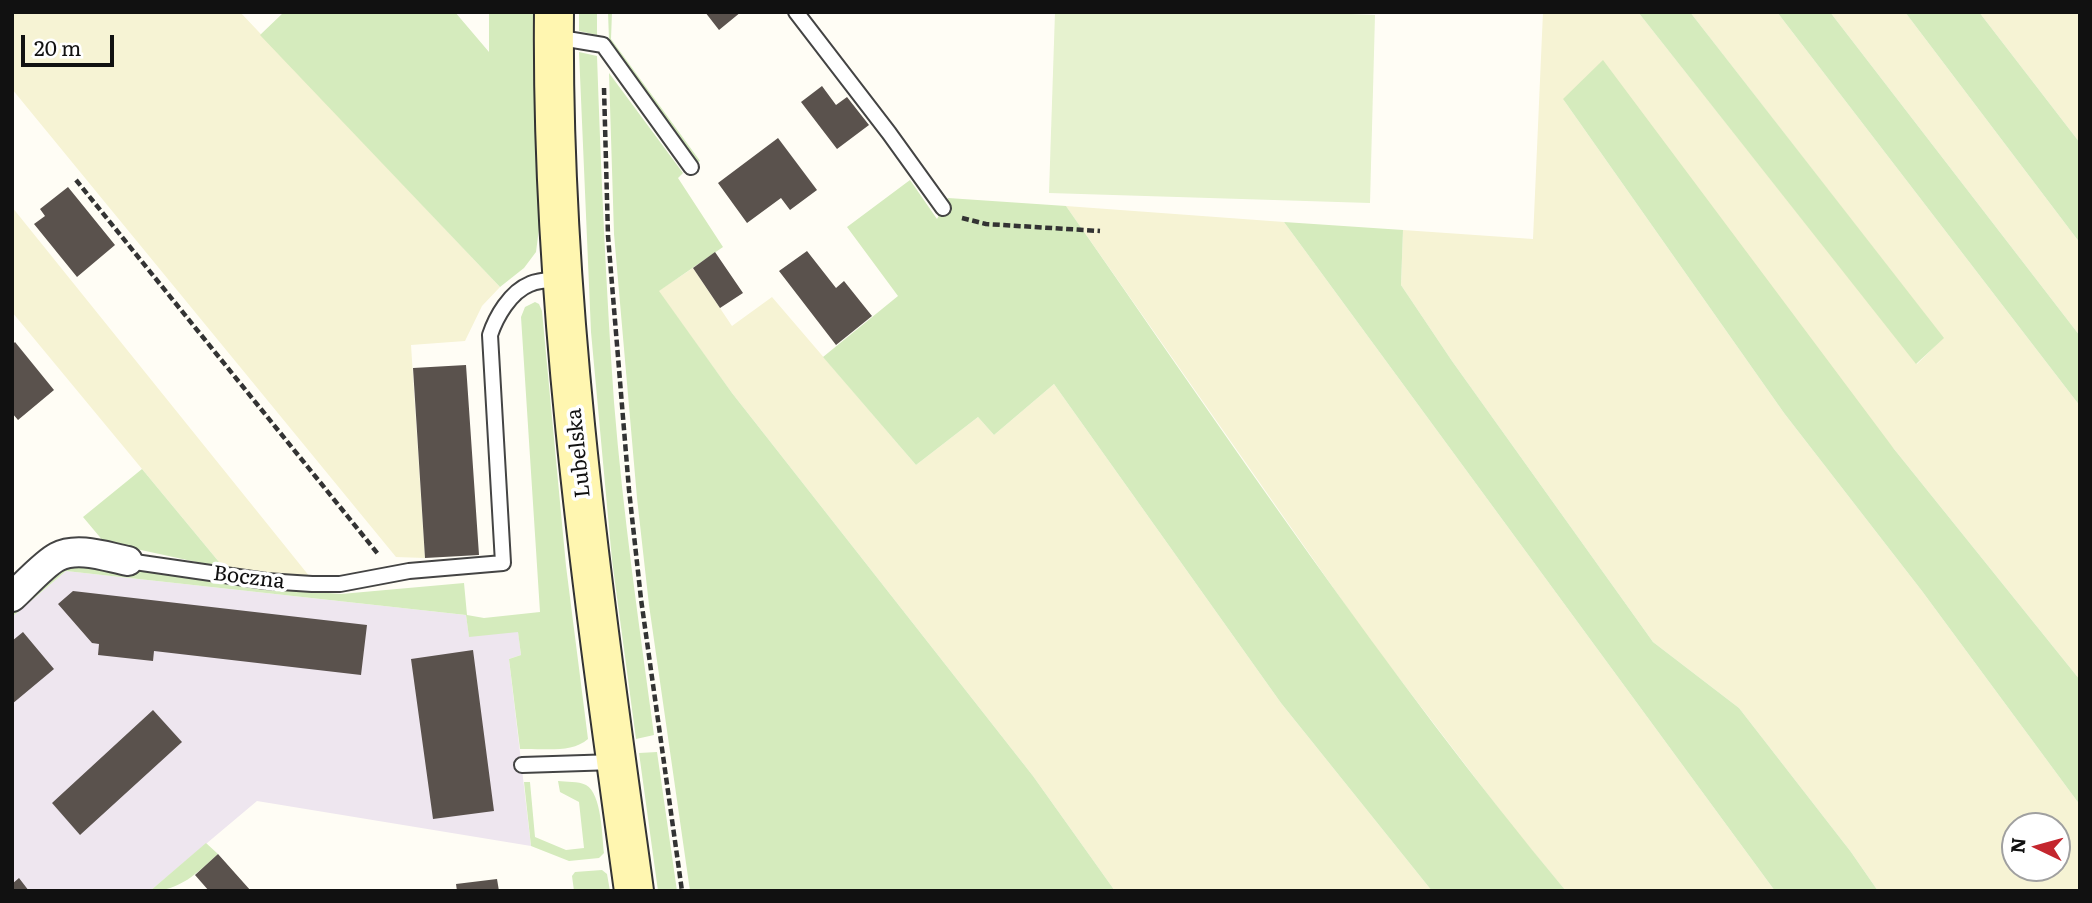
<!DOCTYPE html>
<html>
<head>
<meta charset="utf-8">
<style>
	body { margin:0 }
	#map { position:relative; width:2092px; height:903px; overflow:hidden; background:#fffdf5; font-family:Literata,serif }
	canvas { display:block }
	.frame { position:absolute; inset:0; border:14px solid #111; pointer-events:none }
	.north { position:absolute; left:2001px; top:812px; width:70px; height:70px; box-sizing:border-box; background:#fff; border:2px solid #a0a0a0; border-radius:50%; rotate:275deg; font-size:19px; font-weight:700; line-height:28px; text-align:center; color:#111 }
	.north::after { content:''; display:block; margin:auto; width:24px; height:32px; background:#c4262e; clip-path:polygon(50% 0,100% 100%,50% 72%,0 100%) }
	.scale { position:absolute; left:21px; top:35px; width:93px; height:32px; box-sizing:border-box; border:4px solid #111; border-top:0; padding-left:9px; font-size:21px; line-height:24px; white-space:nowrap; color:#111; -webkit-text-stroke:5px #fff; paint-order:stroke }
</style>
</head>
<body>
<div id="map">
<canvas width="2092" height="903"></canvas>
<div class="frame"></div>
<div class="north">N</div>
<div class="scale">20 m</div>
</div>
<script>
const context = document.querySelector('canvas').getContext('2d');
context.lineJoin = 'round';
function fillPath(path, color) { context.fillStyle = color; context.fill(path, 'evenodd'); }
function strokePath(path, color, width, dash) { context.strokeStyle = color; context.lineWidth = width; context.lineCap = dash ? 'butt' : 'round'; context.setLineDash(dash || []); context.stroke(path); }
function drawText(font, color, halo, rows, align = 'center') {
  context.font = font + ' Literata,serif'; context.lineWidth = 7; context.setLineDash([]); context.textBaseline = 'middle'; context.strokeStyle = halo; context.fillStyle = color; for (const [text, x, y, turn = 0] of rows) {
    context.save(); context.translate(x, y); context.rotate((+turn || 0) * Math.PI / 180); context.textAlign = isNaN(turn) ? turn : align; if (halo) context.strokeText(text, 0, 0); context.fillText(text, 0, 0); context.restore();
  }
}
fillPath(new Path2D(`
	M 66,571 L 466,615 L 469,636 L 518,631 L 521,655 L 509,659 L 531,846 L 257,801 L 150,891 L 12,891 L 12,617 Z`), '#eee6ef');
fillPath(new Path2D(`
	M 12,12 L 240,12 L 500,287 L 482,306 L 465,341 L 411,345 L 425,558 L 396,557 L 12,89 Z
	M 1543,12 L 1638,12 L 1917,364 L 1943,338 L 1690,12 L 1777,12 L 2080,406 L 2080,680 L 1894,449 L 1563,99 L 1784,413 L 1922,591 L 2080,805 L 2080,891 L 1878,891 L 1851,852 L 1739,708 L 1653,642 L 1452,361 L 1401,285 L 1403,230 L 1533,239 ZM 2015,826 L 2057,826 L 2057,868 L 2015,868 Z
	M 1830,12 L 1905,12 L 2080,243 L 2080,336 Z
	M 1979,12 L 2080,12 L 2080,143 Z
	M 1066,206 L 1284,222 L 1775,891 L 1566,891 L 1515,830 L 1367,636 Z
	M 12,207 L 310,577 L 224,568 L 12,312 Z
	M 693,268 L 732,326 L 772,297 L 916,465 L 978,417 L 994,435 L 1054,384 L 1281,703 L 1432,891 L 1115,891 L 1033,776 L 732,393 L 658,291 Z`), '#f6f3d4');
fillPath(new Path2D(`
	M 284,12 L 455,12 L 489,52 L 489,12 L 533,12 L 539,229 L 536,252 L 524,268 L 500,287 L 260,35 Z
	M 579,12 L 597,12 L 597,35 L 579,31 Z
	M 608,12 L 612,12 L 611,39 L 700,161 L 698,162 L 609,40 Z
	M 1638,12 L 1690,12 L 1944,338 L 1916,364 Z
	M 1777,12 L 1830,12 L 2080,336 L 2080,406 Z
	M 1905,12 L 1979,12 L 2080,143 L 2080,243 Z
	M 579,52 L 597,56 C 601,172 606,287 614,402 C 623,514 639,625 654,735 L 636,739 L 612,560 L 591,332 Z
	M 1603,60 L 1894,449 L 2080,680 L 2080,805 L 1922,591 L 1784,413 L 1563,99 Z
	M 609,73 L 683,173 L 678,178 L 723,247 L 659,291 L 732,393 L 1033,776 L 1115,891 L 690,891 L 649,605 L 637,498 L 614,234 Z
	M 910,180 L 937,219 L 948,198 L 1066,206 C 1228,438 1385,673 1566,891 L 1432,891 L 1281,703 L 1054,384 L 994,435 L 978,417 L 916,465 L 823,357 L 898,296 L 847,227 Z
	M 1284,222 L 1403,230 L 1401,285 L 1452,361 L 1653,642 L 1739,708 L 1851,852 L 1878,891 L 1775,891 Z
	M 535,302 L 539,304 L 542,311 L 566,566 L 588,739 C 571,754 541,748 520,749 L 509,659 L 521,655 L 518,632 L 469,637 L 466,615 L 66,571 L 12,617 L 12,607 L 56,568 L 89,561 L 145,572 L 266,588 L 341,594 L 464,583 L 467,615 L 484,618 L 540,612 L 521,317 L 525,307 Z
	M 142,469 L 224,568 L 104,542 L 83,517 Z
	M 657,752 L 677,891 L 658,891 L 639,753 Z
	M 558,781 C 566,782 578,781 586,785 C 602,794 602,837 604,853 L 599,858 L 569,861 L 531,846 L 524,782 L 530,782 L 535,837 L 566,850 L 584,848 L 579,802 L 560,792 Z
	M 206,843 L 218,854 C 197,873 180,891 150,891 Z
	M 602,870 L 607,874 L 610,891 L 574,891 L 572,876 L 575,872 Z`), '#d5ebbd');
fillPath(new Path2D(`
	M 1055,12 L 1302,12 L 1375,15 L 1370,203 L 1049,193 Z`), '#e6f2cf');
fillPath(new Path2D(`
	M 705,12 L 741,12 L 719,30 Z
	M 822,86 L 836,105 L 847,97 L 869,125 L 837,149 L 801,102 Z
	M 778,138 L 817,190 L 790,210 L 781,198 L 747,223 L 718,183 Z
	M 68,187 L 115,245 L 77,277 L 34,224 L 45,216 L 40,209 Z
	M 807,251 L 836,288 L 844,281 L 872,316 L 836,345 L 779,271 Z
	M 715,252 L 743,293 L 720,308 L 693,268 Z
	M 15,342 L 54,390 L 18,420 L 12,413 L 12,345 Z
	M 466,365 L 479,555 L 425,558 L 413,368 Z
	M 73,591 L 367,625 L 361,675 L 154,651 L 153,661 L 98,655 L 99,644 L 92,643 L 58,604 Z
	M 23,632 L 54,669 L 12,704 L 12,641 Z
	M 473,650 L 494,811 L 433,819 L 411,659 Z
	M 153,710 L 182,742 L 80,835 L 52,803 Z
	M 218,854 L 251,891 L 209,891 L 195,875 Z
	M 19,878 L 29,891 L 12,891 L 12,884 Z
	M 497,879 L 499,891 L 457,891 L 456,884 Z`), '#5a524d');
const lane = new Path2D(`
	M 796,12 L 889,133 L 943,208
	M 555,37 L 603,45 L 691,167
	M 128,561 L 266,581 L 312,584 L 340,584 L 409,571 L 503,563 L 490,335 C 496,317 510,292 530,284 C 539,280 552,280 562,279
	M 522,765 L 615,762`);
const street = new Path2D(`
	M 12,597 C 24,586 45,563 57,557 C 78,546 107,557 128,561`);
const secondary = new Path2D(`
	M 554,12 C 551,307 594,600 634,891`);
strokePath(lane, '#444', 18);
strokePath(street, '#444', 32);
strokePath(secondary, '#333', 42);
strokePath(new Path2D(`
	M 604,88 L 608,236 L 629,490 L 641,599 L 682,891
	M 76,180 L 378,554
	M 962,218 L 986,224 L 1100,231`), '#333', 4.5, [7, 3.5]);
strokePath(lane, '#fff', 14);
strokePath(street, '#fff', 28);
strokePath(secondary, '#fff6b0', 38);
drawText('21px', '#111', '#fff', [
	["Lubelska",579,453,-96],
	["Boczna",249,578,7]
]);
</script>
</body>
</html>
